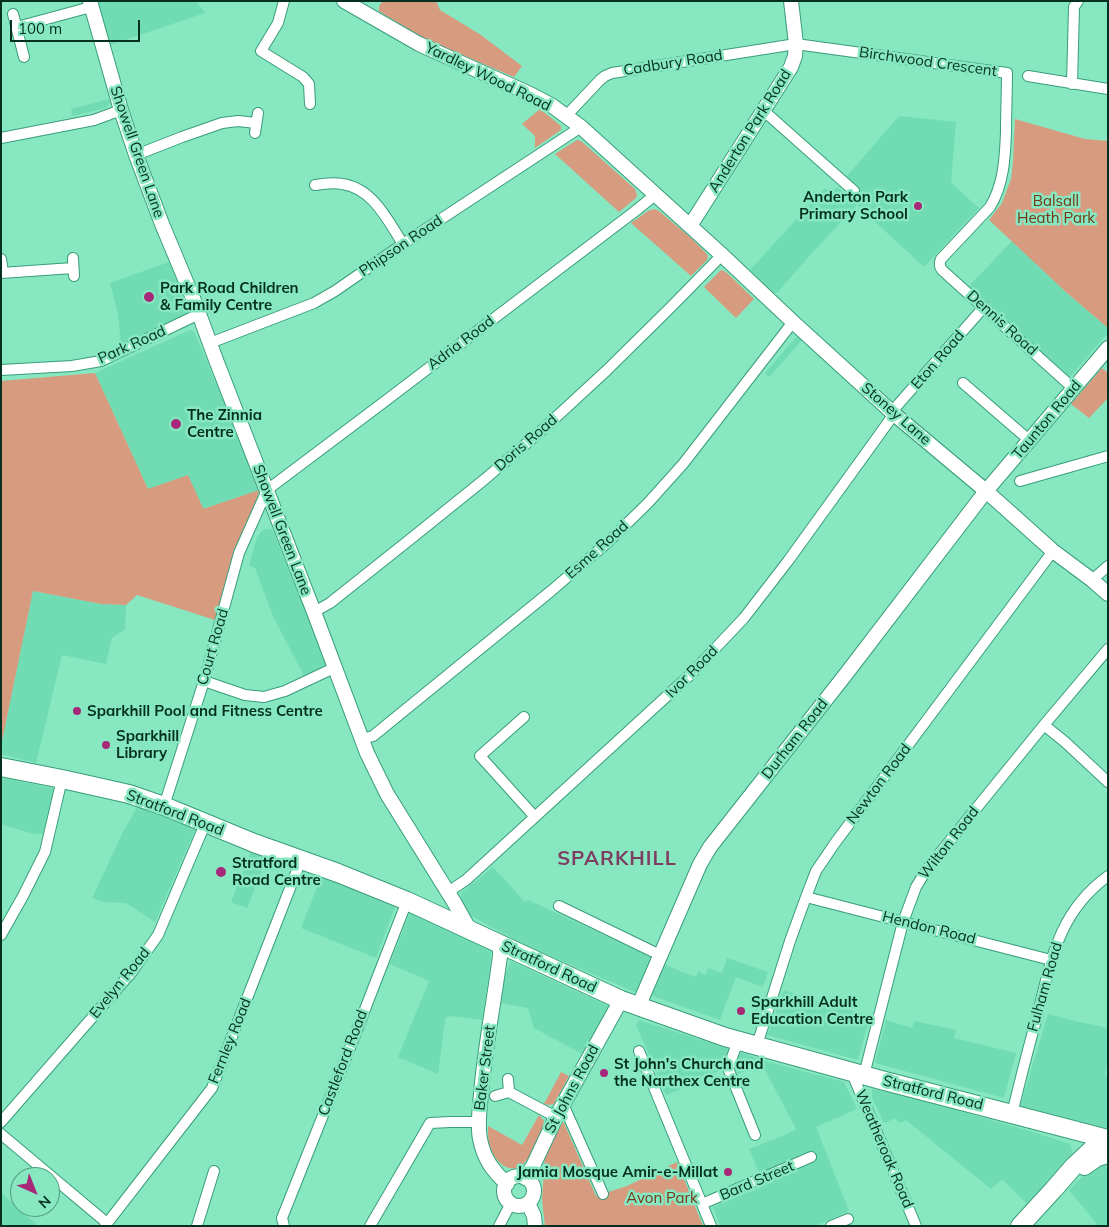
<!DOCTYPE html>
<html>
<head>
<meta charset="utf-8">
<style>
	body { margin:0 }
	#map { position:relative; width:1109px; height:1227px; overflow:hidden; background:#86e7c0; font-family:Mulish,sans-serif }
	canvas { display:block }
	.frame { position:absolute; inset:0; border:2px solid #043022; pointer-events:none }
	.north { position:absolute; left:10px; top:1167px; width:50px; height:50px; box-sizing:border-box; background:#86e7c0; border:1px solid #529e81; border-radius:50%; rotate:136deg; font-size:14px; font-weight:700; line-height:20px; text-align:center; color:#043022 }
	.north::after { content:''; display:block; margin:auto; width:18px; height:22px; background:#a72878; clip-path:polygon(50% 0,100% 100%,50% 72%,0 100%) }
	.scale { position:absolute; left:10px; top:20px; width:130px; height:22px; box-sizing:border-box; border:2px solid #043022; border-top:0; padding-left:6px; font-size:15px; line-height:18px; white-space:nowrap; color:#043022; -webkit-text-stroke:4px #86e7c0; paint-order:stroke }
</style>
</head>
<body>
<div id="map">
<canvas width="1109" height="1227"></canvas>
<div class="frame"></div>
<div class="north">N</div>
<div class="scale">100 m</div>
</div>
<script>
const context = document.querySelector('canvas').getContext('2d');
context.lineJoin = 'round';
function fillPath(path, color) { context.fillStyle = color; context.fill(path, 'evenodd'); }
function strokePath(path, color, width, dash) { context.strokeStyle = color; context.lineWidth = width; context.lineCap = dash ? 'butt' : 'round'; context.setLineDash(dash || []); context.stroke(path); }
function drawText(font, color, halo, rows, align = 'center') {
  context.font = font + ' Mulish,sans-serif'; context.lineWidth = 5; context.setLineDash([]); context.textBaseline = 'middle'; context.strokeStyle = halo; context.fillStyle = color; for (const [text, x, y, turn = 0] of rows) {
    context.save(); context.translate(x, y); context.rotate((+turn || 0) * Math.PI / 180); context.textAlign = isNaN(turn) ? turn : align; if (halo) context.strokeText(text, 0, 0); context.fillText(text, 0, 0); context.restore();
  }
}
fillPath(new Path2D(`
	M 98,1 L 196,1 L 205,13 L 110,45 Z
	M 109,99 L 111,100 L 109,105 L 105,108 L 73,116 L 71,109 Z
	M 899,116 L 956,122 L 951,183 L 979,208 L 924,267 L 857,205 L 812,253 L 777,293 L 774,293 L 750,270 L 825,188 L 831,194 L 837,187 L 850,198 L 859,189 L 846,177 Z
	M 1012,241 L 1067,293 L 1108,328 L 1108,333 L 1070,377 L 969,286 Z
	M 169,262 L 190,312 L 121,345 L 118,314 L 110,283 Z
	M 190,330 L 194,331 L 257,481 L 259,490 L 206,508 L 203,508 L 148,489 L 95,373 Z
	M 797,336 L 802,340 L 769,377 L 765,373 Z
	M 266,529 L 272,529 L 329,667 L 305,678 L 273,616 L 255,568 L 249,565 L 257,537 L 262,531 Z
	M 33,591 L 101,604 L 126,605 L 125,629 L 112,638 L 106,664 L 62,655 L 36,763 L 1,754 L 1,746 Z
	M 1,777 L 55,789 L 43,834 L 30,833 L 1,824 Z
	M 138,806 L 196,828 L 155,922 L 126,903 L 104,902 L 92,898 L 122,834 Z
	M 251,851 L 267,858 L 247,908 L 231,902 Z
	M 493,867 L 525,902 L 528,900 L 652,957 L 637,993 L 529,947 L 469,915 L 461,900 L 461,893 Z
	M 322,875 L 396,905 L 376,958 L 301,928 Z
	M 410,912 L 446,927 L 491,950 L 490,968 L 482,1020 L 449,1016 L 445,1019 L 438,1074 L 398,1057 L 429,981 L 390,964 Z
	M 727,958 L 768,972 L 763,987 L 736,977 L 720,1020 L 650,995 L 664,964 L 677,970 L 696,977 L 698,971 L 706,975 L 708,968 L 722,973 Z
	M 511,961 L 611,1007 L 584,1055 L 534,1028 L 528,1008 L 501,1003 L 504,977 Z
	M 784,990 L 816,1001 L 870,1016 L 858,1060 L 767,1035 Z
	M 1048,1014 L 1075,1021 L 1108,1028 L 1108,1057 L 1105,1075 L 1108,1077 L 1108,1129 L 1020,1107 Z
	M 639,1020 L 726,1048 L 739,1052 L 754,1057 L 754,1058 L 844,1082 L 857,1109 L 816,1127 L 849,1211 L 815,1226 L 720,1226 L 713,1207 L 767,1185 L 760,1174 L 749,1149 L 787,1134 L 796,1129 L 763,1066 L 758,1066 L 738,1074 L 735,1065 L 709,1075 L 691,1078 L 693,1084 L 666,1095 L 636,1025 Z
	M 886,1020 L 912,1028 L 914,1021 L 956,1030 L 954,1038 L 1016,1053 L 1004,1098 L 875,1063 Z
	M 872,1089 L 903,1095 L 1040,1134 L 1070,1144 L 1074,1157 L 1029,1206 L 1002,1179 L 991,1189 L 906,1120 L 899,1123 L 896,1118 L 884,1123 L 872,1098 Z
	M 1108,1161 L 1108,1226 L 1095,1226 L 1096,1223 L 1069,1190 L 1089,1170 Z
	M 1,1193 L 13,1203 L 38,1226 L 1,1226 Z`), '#71dcb3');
fillPath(new Path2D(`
	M 383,1 L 436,1 L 440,10 L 481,35 L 522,66 L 514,77 L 425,39 L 385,15 L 379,11 L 379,6 Z
	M 540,109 L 561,126 L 561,130 L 535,148 L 535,136 L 522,124 Z
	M 1015,119 L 1085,139 L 1108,141 L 1108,328 L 1067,293 L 989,220 L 1002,203 L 1011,179 L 1013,162 Z
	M 577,140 L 581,141 L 635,189 L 637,195 L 636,198 L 619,212 L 555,154 Z
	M 654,209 L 659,211 L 691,238 L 706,253 L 708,256 L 707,260 L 691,276 L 631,223 L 648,211 Z
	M 722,270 L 727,273 L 754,299 L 736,318 L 704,287 L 720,271 Z
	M 1102,368 L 1108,373 L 1108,398 L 1089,418 L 1071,404 Z
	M 95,373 L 148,489 L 188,475 L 203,508 L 206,508 L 259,490 L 257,498 L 215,620 L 137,595 L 126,605 L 101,604 L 33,591 L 1,746 L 1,381 Z
	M 561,1072 L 569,1076 L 554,1104 L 549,1105 L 544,1104 Z
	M 539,1115 L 544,1121 C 543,1125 543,1130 542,1133 C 539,1141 527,1162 521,1166 C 508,1174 495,1161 491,1149 C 488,1143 488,1133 488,1126 L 522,1145 Z
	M 563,1121 L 596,1196 L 627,1186 L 677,1162 L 703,1226 L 545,1226 L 542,1200 L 545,1155 Z`), '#d79c80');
const street = new Path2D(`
	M 284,1 L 278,23 L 261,51 L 303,77 L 309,84 L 310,104
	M 13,14 L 24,57
	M 17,27 L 91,7
	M 1028,76 L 1108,89
	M 1072,84 L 1074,7 L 1078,1
	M 764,111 L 854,191
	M 566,116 L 600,80 L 605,76 L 612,73 L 796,44 L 1007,73 C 1007,93 1006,112 1006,132 C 1005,157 1004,184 990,207 L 941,259 C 939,263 939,266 942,270 L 1073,388
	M 255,133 L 258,113
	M 1,138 L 94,120 L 121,110
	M 136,155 L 182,137 L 222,123 L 238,121 L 256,123
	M 315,185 C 324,184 333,182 342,184 C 373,188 388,221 403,244
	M 73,258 L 74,276
	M 1,259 L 3,273
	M 1,273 L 73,268
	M 210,343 L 314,303 L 335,291 L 403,244 L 581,127
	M 1,370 L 72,366 L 101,361 L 199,314
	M 963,383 L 1029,440
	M 1020,481 L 1108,456
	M 1092,580 L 1108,566
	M 314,612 L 330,603 L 413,537 L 485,479 L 541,431 L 606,371 L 670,308 L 722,255
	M 204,681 L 245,695 L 264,697 L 285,691 L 334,668
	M 524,717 L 480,756 L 535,817
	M 1044,725 L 1065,742 L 1108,782
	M 362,739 L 373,736 L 551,591 L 607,543 L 648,503 L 683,464 L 793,322
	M 164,806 L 204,681 L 239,553 L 267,490 L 380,405 L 634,212 L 655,195
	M 448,892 L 466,880 L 691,674 L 744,618 L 788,561 L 879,435 L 894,414 L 895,408 L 984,307
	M 806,897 L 1051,960
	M 559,906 L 660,955
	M 1,935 L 23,896 L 45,852 L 62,779
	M 738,1041 L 728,1068 L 755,1135
	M 757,1045 L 790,941 L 806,897 L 816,871 L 835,843 L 1053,551
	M 639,1051 L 711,1226
	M 851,1071 L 916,1226
	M 864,1075 L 903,922 L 916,887 L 927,869 L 1044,725 L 1108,649
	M 509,1092 L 556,1117
	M 495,1096 L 509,1092 L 508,1079
	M 563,1104 L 603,1194
	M 1012,1114 C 1020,1081 1028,1049 1037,1017 C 1051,961 1058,912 1108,876
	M 1,1122 L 131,973 L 158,935 L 205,824
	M 1,1134 L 107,1223
	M 702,1204 L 811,1157
	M 105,1226 L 212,1088 L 301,860
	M 197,1226 L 214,1171
	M 284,1226 L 282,1218 L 284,1213 L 355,1035 L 407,901
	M 370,1226 L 430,1123 L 450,1122 L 479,1122
	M 499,1226 L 511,1203
	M 831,1226 L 848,1219`);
const secondary = new Path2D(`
	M 90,1 L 121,110 L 136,155 L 162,224 L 195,303 L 216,360 L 314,612 L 367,753 L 387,794 L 454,902 L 469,929
	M 344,1 L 419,44 L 532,95 L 551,105 L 581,127 L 722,255 L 793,322 L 894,414 L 986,491 L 1053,551 L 1092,580 L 1108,594
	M 690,226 L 791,67 L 795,56 L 796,44 L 791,1
	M 500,944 L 500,956 C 494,1002 485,1047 481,1093 C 480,1108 477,1124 480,1139 C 484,1159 492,1170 507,1184
	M 638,1007 L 700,864 L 710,847 L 846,674 L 986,491 L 1108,348
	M504 1191a15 15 0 1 1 30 0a15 15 0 1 1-30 0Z
	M 525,1178 L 533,1166 L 556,1117 L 621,1000
	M 528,1203 L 534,1216 L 535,1226`);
const highway = new Path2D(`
	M 1,767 L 62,779 L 129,794 L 164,806 L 254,843 L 338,873 L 407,901 L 621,1000 L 725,1037 L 881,1080 L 1108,1139
	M 1084,1166 L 1097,1157 L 1108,1154
	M 1020,1226 L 1054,1189 L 1074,1166 L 1104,1138`);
strokePath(street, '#399d7a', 12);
strokePath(secondary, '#399d7a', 16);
strokePath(highway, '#399d7a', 20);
strokePath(street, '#fff', 10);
strokePath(secondary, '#fff', 14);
strokePath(highway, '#fff', 18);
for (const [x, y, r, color] of [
	[918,206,5,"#a72878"],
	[149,297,6,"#a72878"],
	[176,424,6,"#a72878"],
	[77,711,5,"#a72878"],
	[106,745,5,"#a72878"],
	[221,872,6,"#a72878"],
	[741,1011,5,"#a72878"],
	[604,1073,5,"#a72878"],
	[728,1172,5,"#a72878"]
]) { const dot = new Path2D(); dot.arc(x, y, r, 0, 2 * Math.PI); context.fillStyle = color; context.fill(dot); strokePath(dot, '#86e7c0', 2); }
drawText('15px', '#043022', '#86e7c0', [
	["Birchwood Crescent",928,62,8],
	["Cadbury Road",673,63,-9],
	["Yardley Wood Road",488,77,26],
	["Anderton Park Road",750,131,-58],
	["Showell Green Lane",137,152,71],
	["Phipson Road",401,246,-34],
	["Dennis Road",1002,323,42],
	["Adria Road",461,343,-37],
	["Park Road",132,345,-24],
	["Eton Road",938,360,-49],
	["Stoney Lane",896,414,41],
	["Taunton Road",1047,420,-50],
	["Doris Road",526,443,-41],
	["Showell Green Lane",282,530,69],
	["Esme Road",597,550,-42],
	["Court Road",213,647,-74],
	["Ivor Road",692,672,-45],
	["Durham Road",795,739,-52],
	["Newton Road",879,784,-53],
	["Stratford Road",175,813,21],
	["Wilton Road",949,843,-52],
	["Hendon Road",929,928,14],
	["Stratford Road",549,967,25],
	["Evelyn Road",120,983,-51],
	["Fulham Road",1045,987,-74],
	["Fernley Road",230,1041,-68],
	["Castleford Road",343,1063,-69],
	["Baker Street",485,1068,-83],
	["St Johns Road",572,1089,-62],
	["Stratford Road",933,1093,14],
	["Weatheroak Road",884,1149,67],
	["Bard Street",757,1181,-23]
]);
drawText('bold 15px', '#043022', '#86e7c0', [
	["Anderton Park",908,197,"right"],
	["Primary School",908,214,"right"],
	["Park Road Children",160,288],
	["& Family Centre",160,305],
	["The Zinnia",187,415],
	["Centre",187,432],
	["Sparkhill Pool and Fitness Centre",87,711],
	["Sparkhill",116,736],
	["Library",116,753],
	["Stratford",232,863],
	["Road Centre",232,880],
	["Sparkhill Adult",751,1002],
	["Education Centre",751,1019],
	["St John's Church and",614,1064],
	["the Narthex Centre",614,1081],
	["Jamia Mosque Amir-e-Millat",718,1172,"right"]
], 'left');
drawText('15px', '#743614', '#86e7c0', [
	["Balsall",1056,201],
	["Heath Park",1056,218],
	["Avon Park",662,1198]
]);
context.letterSpacing = '1px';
drawText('bold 20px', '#7e3e62', '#86e7c0', [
	["SPARKHILL",617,859]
]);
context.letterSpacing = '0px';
</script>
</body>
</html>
